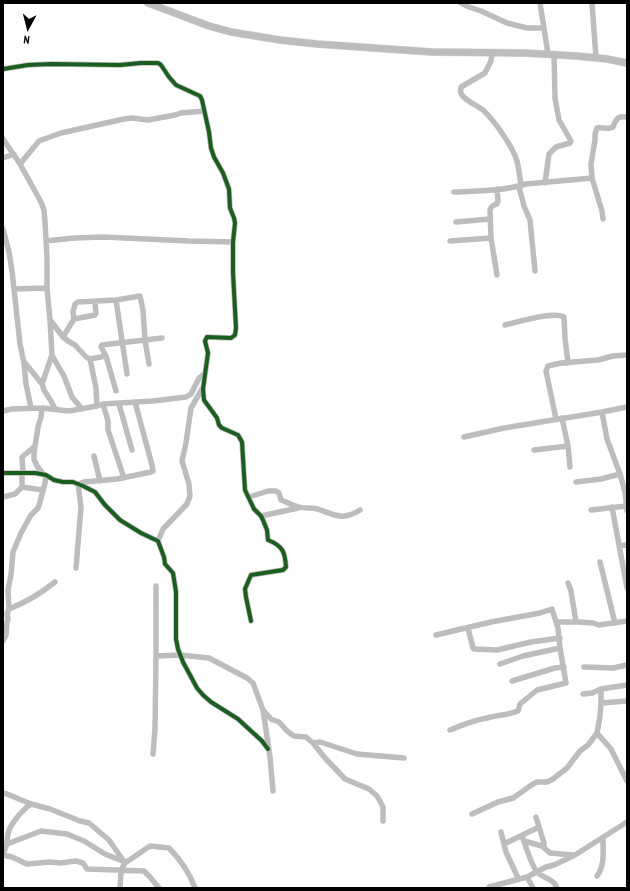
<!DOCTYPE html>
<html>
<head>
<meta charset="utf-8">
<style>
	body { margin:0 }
	#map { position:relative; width:630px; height:891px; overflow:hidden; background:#fff; font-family:"PT Sans Narrow",sans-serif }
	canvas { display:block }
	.frame { position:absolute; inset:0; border:4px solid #000; pointer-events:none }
	.north { position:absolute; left:8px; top:8px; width:40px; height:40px; -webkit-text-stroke:3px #fff; paint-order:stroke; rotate:187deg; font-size:11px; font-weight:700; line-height:16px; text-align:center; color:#000 }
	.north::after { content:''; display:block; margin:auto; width:14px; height:18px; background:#000; clip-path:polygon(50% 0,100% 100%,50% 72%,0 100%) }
</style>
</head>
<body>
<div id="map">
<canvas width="630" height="891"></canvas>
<div class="frame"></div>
<div class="north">N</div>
</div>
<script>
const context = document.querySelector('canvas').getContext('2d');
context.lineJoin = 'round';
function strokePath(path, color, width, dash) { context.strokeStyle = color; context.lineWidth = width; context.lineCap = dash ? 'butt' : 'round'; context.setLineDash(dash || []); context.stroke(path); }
const major = new Path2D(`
	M 148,3 L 209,26 L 231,32 L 280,40 L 317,44 L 432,52 L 524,53 L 577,56 L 607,59 L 627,63`);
strokePath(major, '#dbdbdb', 8);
strokePath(new Path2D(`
	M 461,3 L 469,7 L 481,11 L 507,23 L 527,28 L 543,28
	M 540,3 L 548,54
	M 592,3 L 596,58
	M 492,53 L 491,61 L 485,73 L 461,87 C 461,89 460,91 461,93 C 463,100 477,105 483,110 C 494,120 513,147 517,161 C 519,169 520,178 521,186
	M 3,69 L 28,65 L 51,64 L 120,65 L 141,63 L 158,63 L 161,65 L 169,77 L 176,85 L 200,96 L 202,100 L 209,132 L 211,148 L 214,157 L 223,173 L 229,189 L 230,208 L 234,218 L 235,223 L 233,242 L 233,273 L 236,328 L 235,335 L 231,338 L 207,337 L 205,341 L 208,353 L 203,389 L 204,400 L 217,418 L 219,425 L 222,428 L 238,435 L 242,442 L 245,490 L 254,509 L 261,516 L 263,520 L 267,530 L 268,540 C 283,546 285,552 286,567 L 283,570 L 251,575 L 245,589 L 246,597 L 251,621
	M 3,139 L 20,164 L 41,202 L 44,210 L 45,222 L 47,258 L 47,288 L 50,320 L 52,355 L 58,366 L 64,376 L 72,397 L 82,409
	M 3,158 L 14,154
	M 20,164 L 39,141 L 61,133 L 124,119 L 132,118 L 148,120 L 175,115 L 181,113 L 204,111
	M 545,183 L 549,154 L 556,147 L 570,143 L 571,141 L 559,120 L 555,98 L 554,54
	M 519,187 L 524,206 L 530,220 L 535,271
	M 454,192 C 478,191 503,191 526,184 L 592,178
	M 603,219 L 602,211 L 592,178 L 591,164 L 595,140 L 595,134 L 597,128 C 601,127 609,130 613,127 C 614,126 614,125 614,124 C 618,117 619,116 627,117
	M 456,222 L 490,219
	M 3,229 L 9,252 L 12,271 L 20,344 L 24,363 L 26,384 L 31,408
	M 46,241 L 74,238 L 103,237 L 189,241 L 233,242
	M 450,241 L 491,238
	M 497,275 L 491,238 L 490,210 C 491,206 493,205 497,204 L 498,201 L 497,189
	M 14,289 L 47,288
	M 116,300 L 127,374
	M 74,319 L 95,315 L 96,313 L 95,302
	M 51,321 L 63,337 L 68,341 L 75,345 L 86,357 L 90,359 L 96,388 L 97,406
	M 505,325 C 518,322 553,311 564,317 L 565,338 L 568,363
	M 63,337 L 74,319 L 73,312 L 75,304 L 78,302 L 116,300 L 140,296 L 143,310 L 145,340 L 149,364
	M 106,356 L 116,391
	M 90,359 L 106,356 L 101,347 L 102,345 L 162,338
	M 25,363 L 42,384 L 44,390 L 51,401 L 55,409
	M 42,384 L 52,355
	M 103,404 L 108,421 L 108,430 L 124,478
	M 119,404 L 132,450
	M 42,408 L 41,417 L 38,427 L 34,453 L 34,459 L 37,466 L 43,474
	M 3,411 L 12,409 L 42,408 L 69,411 L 97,406 L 103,404 L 153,401 L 186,397 L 191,394 L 199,378 L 205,373
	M 602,412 L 607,439 L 620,474 L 625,492 L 627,511
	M 562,418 L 568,446 L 570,467
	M 556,419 L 546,371 L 548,366 L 561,363 L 598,360 L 613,356 L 627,355
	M 464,437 L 504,428 L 602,412 L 627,407
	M 534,450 L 568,446
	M 94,456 L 100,481
	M 23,472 L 22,457 L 34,447
	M 3,473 L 35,473 L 46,475 L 54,480 L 63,482 L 73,482 L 83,486 L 95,492 L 105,505 L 120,520 L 141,533 L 158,541 L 164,557 L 165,564 L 173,573 L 176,592 L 176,639 L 178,649 L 183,662 L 197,688 L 203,695 L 211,702 L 238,719 L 262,741 L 268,749
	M 576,482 L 601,479 L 620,474
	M 22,487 L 43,490
	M 3,497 L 15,494 L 22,487 L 22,472
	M 249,497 L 268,491 L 276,491 L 279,493 L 281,500 C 287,502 293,506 299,507 C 305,509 311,507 318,509 C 334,515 343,521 360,510
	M 612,507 L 627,588
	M 591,510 L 626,506
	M 261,516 L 298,508
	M 158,541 L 163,529 L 187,504 L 190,496 L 189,484 L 182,461 L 186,443 L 191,408 L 202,389
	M 619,546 L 627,545
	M 600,562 L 615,623
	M 76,568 L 81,507 L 78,484 L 84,482 L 117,479 L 151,472 L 153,471 L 152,465 L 135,402
	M 568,583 L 571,591 L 576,622
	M 9,609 C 27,602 40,594 55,582
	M 468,628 L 473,648 L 474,649 L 497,650 L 531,642 L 560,638
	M 436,635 L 491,622 L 540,613 L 552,609 L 556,622 L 579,622 L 593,623 L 599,625 L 627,621
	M 3,641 L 6,635 L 7,622 L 8,619 L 7,614 L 9,609 L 8,590 L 11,575 L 13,552 L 21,533 L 31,515 L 38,508 L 40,502 L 45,483 L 46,475
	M 156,656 L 180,655 L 209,658 L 247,678 L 253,683 L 263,710 L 271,719 L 279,722 L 287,731 L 294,736 L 306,737 L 313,743 L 325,758 L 345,779 L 369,789 L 377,796 L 383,807 L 383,821
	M 500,664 L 523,656 L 560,648
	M 584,667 L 613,668 L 627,665
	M 512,681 L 555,668 L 564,667
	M 583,694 L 592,693 L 601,689 L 627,685
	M 601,703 L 627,701
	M 263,710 L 270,757 L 273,791
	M 450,730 C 462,725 475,720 487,718 C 498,715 508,715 518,711 L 520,704 L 537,690 L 566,683 L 560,648 L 558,628 L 556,622
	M 597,733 L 611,749 L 627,781
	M 313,743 L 320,742 L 357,754 L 404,758
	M 153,754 L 155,729 L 156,656 L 156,586
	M 3,793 L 7,794 L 31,804 L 50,809 L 80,821 L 89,823 L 109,840 L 125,863
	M 472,814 L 498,802 L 513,798 L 533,784 L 537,782 L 547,782 L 553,779 L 567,768 L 580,751 L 588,745 L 597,733 L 600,716 L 601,703 L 601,689
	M 536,817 L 544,843 L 544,847
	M 501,832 L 506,852 L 518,878
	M 522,836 C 525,844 532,867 537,872 C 544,879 553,878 557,888
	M 524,841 L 542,846 L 550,853 L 573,855
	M 7,844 C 7,830 11,825 19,815 C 23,811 26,807 31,804
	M 504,844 L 539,827
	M 3,854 L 7,844 L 41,831 L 67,834 L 84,841 L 105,854 L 125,862
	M 3,855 L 12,857 L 27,864 L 50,862 L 60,863 L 76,861 L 83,863 L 87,869 L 144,871 L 150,877 L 159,888
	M 597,876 C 605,866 603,849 603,838
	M 527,877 L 533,888
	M 489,887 L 527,877 L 546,867 L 554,865 L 575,855 L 627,822
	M 120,888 L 121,870 L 125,863 L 150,846 L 169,848 C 181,860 189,872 195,888`), '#bdbdbd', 5.5);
strokePath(major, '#bdbdbd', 7);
strokePath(new Path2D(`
	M 3,69 L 28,65 L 51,64 L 120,65 L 141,63 L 158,63 L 161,65 L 169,77 L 176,85 L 200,96 L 202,100 L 209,132 L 211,148 L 214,157 L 223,173 L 229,189 L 230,208 L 234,218 L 235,223 L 233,242 L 233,273 L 236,328 L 235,335 L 231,338 L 207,337 L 205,341 L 208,353 L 203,389 L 204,400 L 217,418 L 219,425 L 222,428 L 238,435 L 242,442 L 245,490 L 254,509 L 261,516 L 263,520 L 267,530 L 268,540 C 283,546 285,552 286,567 L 283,570 L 251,575 L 245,589 L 246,597 L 251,621
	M 3,473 L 35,473 L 46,475 L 54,480 L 63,482 L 73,482 L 83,486 L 95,492 L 105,505 L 120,520 L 141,533 L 158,541 L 164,557 L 165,564 L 173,573 L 176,592 L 176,639 L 178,649 L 183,662 L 197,688 L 203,695 L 211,702 L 238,719 L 262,741 L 268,749`), '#1b5e20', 4);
</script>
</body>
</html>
